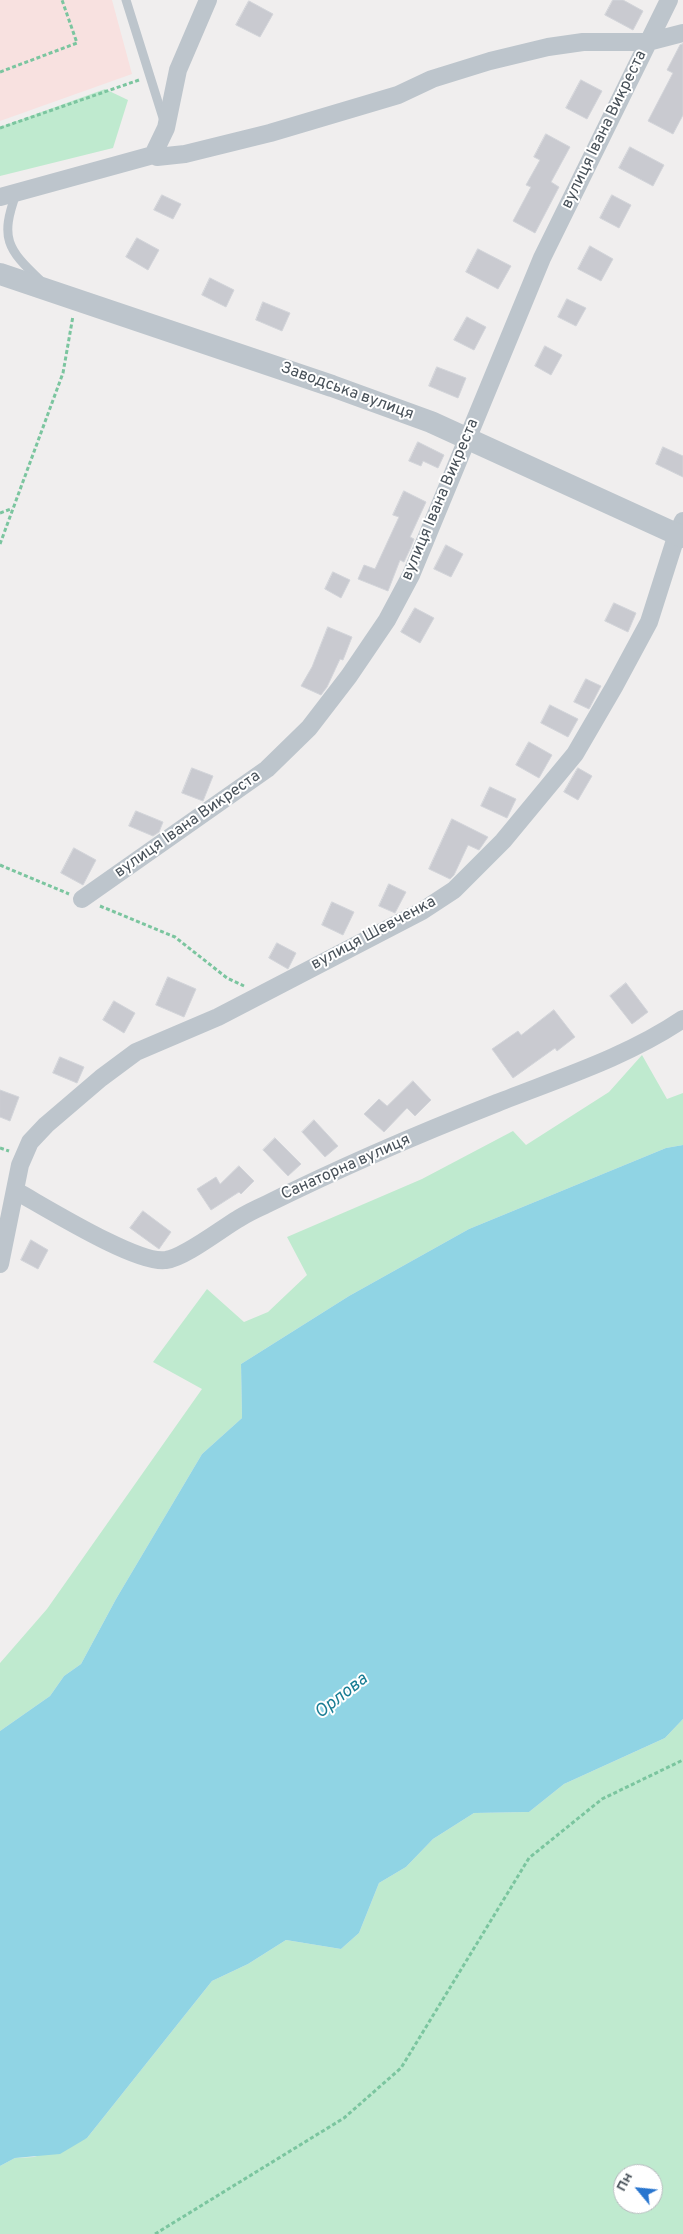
<!DOCTYPE html>
<html>
<head>
<meta charset="utf-8">
<style>
	body { margin:0 }
	#map { position:relative; width:683px; height:2234px; overflow:hidden; background:#f0eeee; font-family:Overpass,sans-serif }
	canvas { display:block }
	.north { position:absolute; left:613px; top:2164px; width:50px; height:50px; box-sizing:border-box; background:#fff; border:1px solid #b6b9bd; border-radius:50%; rotate:298deg; font-size:14px; font-weight:700; line-height:20px; text-align:center; color:#485159 }
	.north::after { content:''; display:block; margin:auto; width:18px; height:22px; background:#2976cf; clip-path:polygon(50% 0,100% 100%,50% 72%,0 100%) }
</style>
</head>
<body>
<div id="map">
<canvas width="683" height="2234"></canvas>
<div class="north">Пн</div>
</div>
<script>
const context = document.querySelector('canvas').getContext('2d');
context.lineJoin = 'round';
function fillPath(path, color) { context.fillStyle = color; context.fill(path, 'evenodd'); }
function strokePath(path, color, width, dash) { context.strokeStyle = color; context.lineWidth = width; context.lineCap = dash ? 'butt' : 'round'; context.setLineDash(dash || []); context.stroke(path); }
function drawText(font, color, halo, rows, align = 'center') {
  context.font = font + ' Overpass,sans-serif'; context.lineWidth = 4; context.setLineDash([]); context.textBaseline = 'middle'; context.strokeStyle = halo; context.fillStyle = color; for (const [text, x, y, turn = 0] of rows) {
    context.save(); context.translate(x, y); context.rotate((+turn || 0) * Math.PI / 180); context.textAlign = isNaN(turn) ? turn : align; if (halo) context.strokeText(text, 0, 0); context.fillText(text, 0, 0); context.restore();
  }
}
fillPath(new Path2D(`
	M 0,0 L 112,0 L 132,74 L 0,121 Z`), '#f8e1e0');
fillPath(new Path2D(`
	M 105,89 L 128,100 L 113,148 L 0,176 L 0,127 Z
	M 642,1055 L 667,1099 L 683,1093 L 683,1145 L 666,1148 L 469,1229 L 349,1296 L 241,1364 L 242,1418 L 202,1454 L 116,1599 L 81,1664 L 64,1676 L 50,1696 L 0,1731 L 0,1663 L 47,1609 L 202,1389 L 153,1362 L 207,1289 L 244,1322 L 268,1312 L 307,1275 L 287,1237 L 422,1179 L 513,1131 L 526,1145 L 609,1092 Z
	M 683,1719 L 683,2234 L 0,2234 L 0,2166 L 15,2158 L 34,2157 L 87,2138 L 212,1981 L 248,1964 L 286,1940 L 341,1949 L 359,1933 L 379,1883 L 406,1867 L 433,1839 L 474,1813 L 529,1812 L 564,1784 L 665,1738 ZM 623,2174 L 653,2174 L 653,2204 L 623,2204 Z`), '#bfeacf');
fillPath(new Path2D(`
	M 683,1145 L 683,1719 L 665,1738 L 564,1784 L 529,1812 L 474,1813 L 433,1839 L 406,1867 L 379,1883 L 359,1933 L 341,1949 L 286,1940 L 248,1964 L 212,1981 L 87,2138 L 60,2154 L 15,2158 L 0,2166 L 0,1731 L 50,1696 L 64,1676 L 81,1664 L 116,1599 L 202,1454 L 242,1418 L 241,1364 L 349,1296 L 469,1229 L 666,1148 Z`), '#90d4e4');
const building = new Path2D(`
	M 613,0 L 623,0 L 643,11 L 633,30 L 605,15 Z
	M 249,1 L 273,14 L 260,37 L 236,25 Z
	M 683,44 L 683,115 L 673,134 L 648,121 L 673,73 L 667,70 L 680,45 Z
	M 581,80 L 602,91 L 587,119 L 566,108 Z
	M 546,134 L 570,147 L 551,182 L 559,187 L 535,233 L 513,221 L 531,187 L 526,185 L 540,160 L 534,157 Z
	M 630,147 L 664,165 L 653,186 L 619,168 Z
	M 162,195 L 181,204 L 173,219 L 154,210 Z
	M 612,195 L 631,205 L 619,228 L 600,218 Z
	M 137,238 L 159,250 L 148,270 L 126,257 Z
	M 590,246 L 613,259 L 601,281 L 578,269 Z
	M 478,249 L 511,266 L 498,289 L 466,272 Z
	M 210,278 L 234,290 L 226,307 L 202,295 Z
	M 567,299 L 586,308 L 576,326 L 558,317 Z
	M 263,302 L 290,313 L 282,331 L 256,320 Z
	M 467,317 L 486,327 L 474,350 L 454,340 Z
	M 545,346 L 562,355 L 551,375 L 535,366 Z
	M 437,367 L 466,378 L 458,398 L 429,386 Z
	M 418,442 L 444,455 L 438,468 L 423,461 L 421,466 L 409,461 Z
	M 663,447 L 683,456 L 683,477 L 656,464 Z
	M 404,491 L 426,502 L 410,537 L 414,539 L 411,547 L 404,562 L 400,560 L 388,591 L 358,579 L 364,565 L 375,569 L 399,517 L 393,515 Z
	M 446,545 L 463,554 L 451,577 L 434,569 Z
	M 333,572 L 350,580 L 341,598 L 325,589 Z
	M 614,603 L 636,613 L 628,632 L 605,621 Z
	M 415,608 L 434,618 L 420,643 L 401,632 Z
	M 328,627 L 352,637 L 343,660 L 340,659 L 327,687 L 321,695 L 301,686 L 312,667 Z
	M 586,679 L 601,686 L 589,709 L 574,702 Z
	M 550,705 L 578,719 L 568,737 L 541,723 Z
	M 529,742 L 552,755 L 539,778 L 516,765 Z
	M 192,768 L 213,776 L 203,801 L 182,793 Z
	M 578,768 L 592,776 L 578,800 L 564,792 Z
	M 490,787 L 516,799 L 507,818 L 481,806 Z
	M 136,811 L 163,822 L 159,832 L 153,836 L 129,826 Z
	M 452,819 L 488,837 L 479,850 L 468,845 L 454,875 L 450,879 L 429,869 Z
	M 74,848 L 96,860 L 83,885 L 61,873 Z
	M 389,884 L 406,892 L 395,913 L 379,906 Z
	M 332,902 L 354,912 L 343,935 L 322,925 Z
	M 277,943 L 296,953 L 288,969 L 269,958 Z
	M 168,977 L 196,989 L 184,1017 L 156,1005 Z
	M 626,983 L 648,1012 L 632,1024 L 610,996 Z
	M 114,1001 L 135,1013 L 124,1033 L 103,1020 Z
	M 554,1010 L 575,1037 L 557,1051 L 555,1048 L 513,1078 L 492,1049 L 518,1031 L 521,1035 Z
	M 60,1057 L 84,1067 L 77,1083 L 53,1073 Z
	M 413,1081 L 431,1100 L 415,1116 L 407,1108 L 384,1132 L 364,1114 L 379,1099 L 387,1106 Z
	M 0,1090 L 19,1097 L 10,1121 L 0,1117 Z
	M 314,1120 L 338,1146 L 325,1157 L 302,1132 Z
	M 275,1138 L 301,1164 L 288,1176 L 263,1150 Z
	M 239,1166 L 254,1181 L 241,1194 L 239,1192 L 211,1210 L 197,1189 L 216,1177 L 220,1184 Z
	M 143,1211 L 171,1232 L 159,1249 L 130,1228 Z
	M 31,1240 L 48,1250 L 38,1269 L 21,1260 Z`);
fillPath(building, '#c9cad0');
strokePath(building, '#d2d4d9', 1);
strokePath(new Path2D(`
	M 0,72 L 77,43 L 62,0
	M 0,128 L 139,80
	M 0,513 L 11,509
	M 0,544 L 63,373 L 73,316
	M 0,865 L 69,894
	M 100,906 L 175,937 L 227,978 L 244,986
	M 0,1148 L 9,1151
	M 155,2234 L 344,2118 L 401,2068 L 529,1858 L 602,1799 L 683,1760`), '#7bc59f', 3, [4, 2.5]);
strokePath(new Path2D(`
	M 126,0 L 164,121
	M 16,194 C 0,238 7,249 40,280`), '#bdc5cc', 9);
strokePath(new Path2D(`
	M 153,155 L 166,128 L 178,70 L 208,0
	M 0,197 L 153,155 L 157,157 L 185,154 L 270,133 L 398,95 L 432,79 L 490,61 L 548,47 L 583,42 L 648,42 L 683,33
	M 82,899 L 267,769 L 309,728 L 349,676 L 387,620 L 411,575 L 542,258 L 669,0
	M 16,1191 C 45,1207 138,1265 166,1260 C 184,1258 221,1229 238,1219 C 246,1214 256,1209 265,1205 C 341,1167 418,1134 497,1103 C 560,1078 627,1057 683,1019
	M 0,1264 L 20,1165 L 30,1142 L 46,1125 L 101,1078 L 136,1052 L 218,1017 L 422,911 L 454,890 L 503,841 L 575,754 L 614,687 L 649,622 L 677,534 L 683,521`), '#bdc5cc', 18);
strokePath(new Path2D(`
	M 0,274 L 332,386 L 431,422 L 683,537`), '#bdc5cc', 22);
drawText('16px', '#485159', '#fff', [
	["вулиця Івана Викреста",605,130,-64],
	["Заводська вулиця",347,392,20],
	["вулиця Івана Викреста",441,500,-67],
	["вулиця Івана Викреста",188,825,-35],
	["вулиця Шевченка",374,934,-28],
	["Санаторна вулиця",346,1168,-24]
]);
drawText('italic 18px', '#197d94', '#fff', [
	["Орлова",342,1697,-38]
]);
</script>
</body>
</html>
